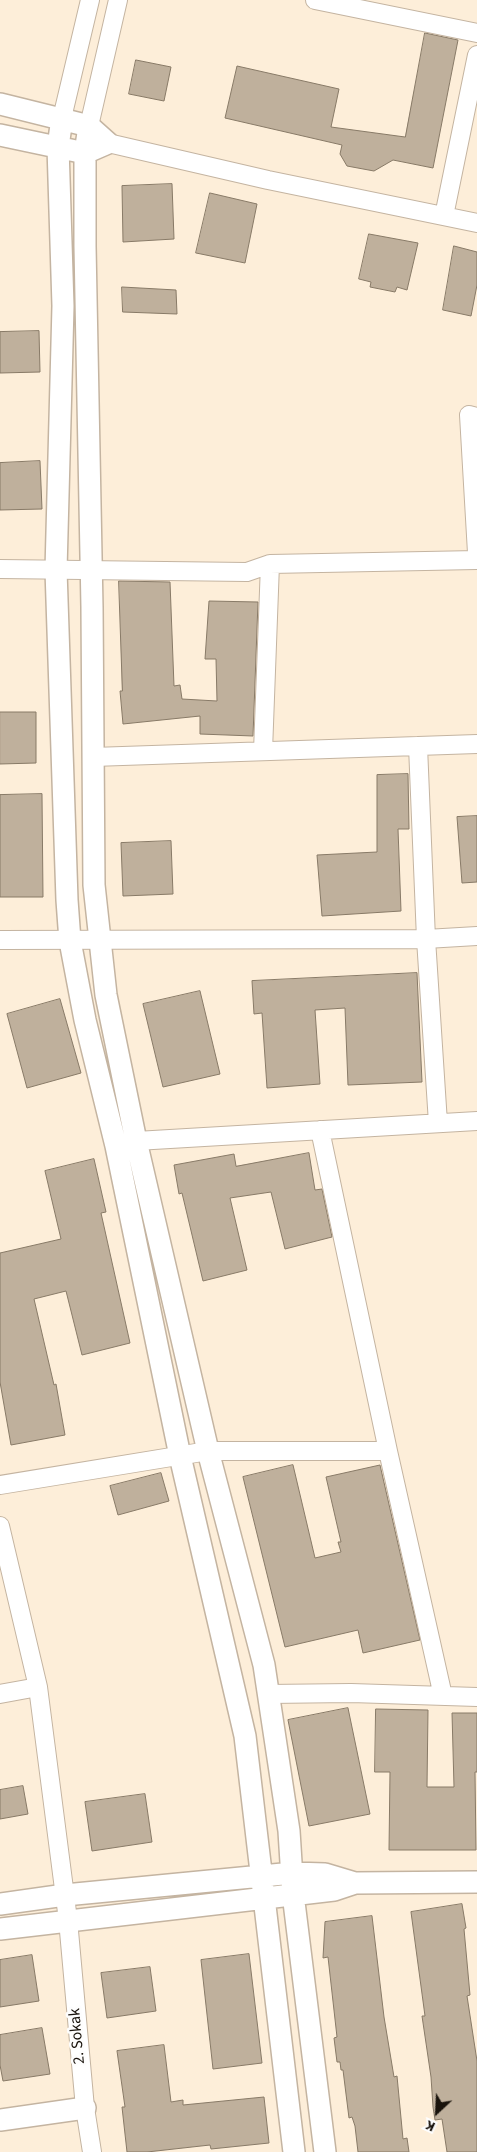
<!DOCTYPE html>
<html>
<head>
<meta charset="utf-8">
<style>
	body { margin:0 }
	#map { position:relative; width:477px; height:2152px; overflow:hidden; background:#fdeed9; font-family:"Source Sans 3",sans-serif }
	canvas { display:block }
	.north { position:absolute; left:412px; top:2087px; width:50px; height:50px; -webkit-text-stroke:4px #fdfdfd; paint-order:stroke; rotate:205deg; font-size:14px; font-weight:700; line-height:20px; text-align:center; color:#19130c }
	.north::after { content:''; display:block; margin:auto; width:18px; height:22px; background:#19130c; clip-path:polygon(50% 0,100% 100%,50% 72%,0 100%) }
</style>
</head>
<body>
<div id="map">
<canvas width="477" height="2152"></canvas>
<div class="north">K</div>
</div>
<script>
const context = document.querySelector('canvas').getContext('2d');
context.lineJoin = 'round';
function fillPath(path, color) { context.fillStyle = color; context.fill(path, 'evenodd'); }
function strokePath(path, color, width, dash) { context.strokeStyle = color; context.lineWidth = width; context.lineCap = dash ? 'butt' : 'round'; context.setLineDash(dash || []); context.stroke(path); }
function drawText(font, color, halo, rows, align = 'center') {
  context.font = font + ' "Source Sans 3",sans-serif'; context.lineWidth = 5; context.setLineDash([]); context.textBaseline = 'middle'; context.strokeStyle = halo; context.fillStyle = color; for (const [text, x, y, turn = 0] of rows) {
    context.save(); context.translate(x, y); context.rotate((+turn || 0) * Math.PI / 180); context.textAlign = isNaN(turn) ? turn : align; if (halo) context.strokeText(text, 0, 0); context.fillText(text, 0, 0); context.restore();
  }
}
const building = new Path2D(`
	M 425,33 L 458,40 L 433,168 L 393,160 L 374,171 L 347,166 L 340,154 L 342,145 L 225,118 L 237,66 L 339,89 L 331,127 L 405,137 Z
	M 136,60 L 171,67 L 164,101 L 129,94 Z
	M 172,184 L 174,239 L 123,242 L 122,186 Z
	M 210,193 L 257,204 L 245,263 L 196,253 Z
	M 369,234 L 418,243 L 407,290 L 397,287 L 395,292 L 370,287 L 371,282 L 359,279 Z
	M 454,246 L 477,252 L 477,285 L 471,316 L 443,310 Z
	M 122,287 L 176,290 L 177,314 L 123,312 Z
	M 39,331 L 40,372 L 0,373 L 0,332 Z
	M 40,461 L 42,509 L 0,510 L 0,463 Z
	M 119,581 L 170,582 L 174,686 L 180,685 L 182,699 L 217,701 L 216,659 L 205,659 L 209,601 L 258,602 L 253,736 L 200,734 L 200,716 L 123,724 L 120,691 L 122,691 Z
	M 0,712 L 36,712 L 36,763 L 0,764 Z
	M 408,774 L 409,829 L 398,829 L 401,911 L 322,916 L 317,855 L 377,852 L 377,775 Z
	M 42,794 L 43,897 L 0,897 L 0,795 Z
	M 477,816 L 477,882 L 462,883 L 457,817 Z
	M 171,841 L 173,894 L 123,896 L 121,843 Z
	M 417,973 L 422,1082 L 348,1085 L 345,1008 L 315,1010 L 320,1084 L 267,1088 L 262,1013 L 254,1014 L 252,981 Z
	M 200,991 L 220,1074 L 163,1087 L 143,1004 Z
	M 60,999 L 81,1073 L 27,1088 L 7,1014 Z
	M 309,1153 L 315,1190 L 322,1189 L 332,1237 L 285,1249 L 271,1192 L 230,1198 L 247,1270 L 203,1281 L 182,1193 L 179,1194 L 174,1165 L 234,1154 L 236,1166 Z
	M 94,1159 L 106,1212 L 101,1213 L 130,1343 L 82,1355 L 66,1291 L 34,1299 L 54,1385 L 56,1384 L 65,1435 L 11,1445 L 0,1382 L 0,1253 L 61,1239 L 45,1171 Z
	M 293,1465 L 315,1558 L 341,1552 L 338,1542 L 341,1542 L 326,1477 L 380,1465 L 420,1640 L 363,1653 L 358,1630 L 285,1647 L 243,1477 Z
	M 161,1473 L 169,1501 L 118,1515 L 110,1486 Z
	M 348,1708 L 370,1814 L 309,1826 L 288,1720 Z
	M 376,1709 L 428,1710 L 427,1787 L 454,1787 L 452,1713 L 477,1713 L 477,1772 L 475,1772 L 476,1850 L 389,1850 L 390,1772 L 375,1772 Z
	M 23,1786 L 28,1814 L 0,1819 L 0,1790 Z
	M 145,1794 L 152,1842 L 92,1851 L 85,1802 Z
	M 462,1904 L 466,1928 L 464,1929 L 470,1995 L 467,1996 L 477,2061 L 477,2152 L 447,2152 L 442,2119 L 435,2120 L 433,2107 L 431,2077 L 422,2016 L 425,2016 L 411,1912 Z
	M 372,1916 L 384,2017 L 394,2077 L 397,2076 L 403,2139 L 407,2138 L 409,2152 L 358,2152 L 355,2126 L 352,2117 L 349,2118 L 343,2070 L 341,2070 L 340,2062 L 337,2062 L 334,2038 L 337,2037 L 328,1957 L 323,1958 L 325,1922 Z
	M 249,1954 L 262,2063 L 213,2069 L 201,1960 Z
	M 32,1955 L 39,2001 L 0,2007 L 0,1960 Z
	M 150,1967 L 156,2011 L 107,2018 L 101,1973 Z
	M 42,2028 L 50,2074 L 3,2081 L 0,2065 L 0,2035 Z
	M 164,2045 L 171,2102 L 183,2100 L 183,2105 L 264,2097 L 269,2143 L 211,2149 L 210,2145 L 147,2152 L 127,2152 L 122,2107 L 125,2107 L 117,2051 Z`);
fillPath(building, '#bfb09c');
strokePath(building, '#887a67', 1);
const minor = new Path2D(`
	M 315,0 L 477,33
	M 62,118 L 90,0
	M 89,126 L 118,0
	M 108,143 L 268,180 L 477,223
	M 444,216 L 477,55
	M 477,417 L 469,415 L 477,553
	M 0,569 L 247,572 L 270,564 L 477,560
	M 418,746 L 426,939 L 438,1123
	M 263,751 L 270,564
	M 93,757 L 477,744
	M 0,940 L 426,939 L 477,936
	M 320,1130 L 388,1451 L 443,1696
	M 136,1141 L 477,1121
	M 0,1485 L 208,1451 L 388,1451
	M 0,1526 L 38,1687 L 68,1920 L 85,2108 L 92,2152
	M 0,1694 L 38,1687
	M 268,1694 L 351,1693 L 477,1697`);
const tertiary = new Path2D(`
	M 0,104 L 89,126 L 108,143 L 85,153 L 0,135
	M 62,118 L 58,147 L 63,306 L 56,570 L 67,900 L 70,941 L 85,1020 L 116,1146 L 180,1456 L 245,1736 L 294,2152
	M 89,126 L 85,153 L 85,246 L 92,607 L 94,885 L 106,995 L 136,1141 L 208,1451 L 264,1665 L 289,1831 L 293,1894 L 325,2152
	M 0,1904 L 65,1895 L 293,1873 L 325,1874 L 355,1883 L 477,1882
	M 0,1929 L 334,1890 L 355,1883
	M 0,2120 L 85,2108`);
strokePath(minor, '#c4b4a1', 20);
strokePath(tertiary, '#c4b4a1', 24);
strokePath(minor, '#fff', 18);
strokePath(tertiary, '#fff', 21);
drawText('16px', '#19130c', '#fdfdfd', [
	["2. Sokak",78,2036,-95]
]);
</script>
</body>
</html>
